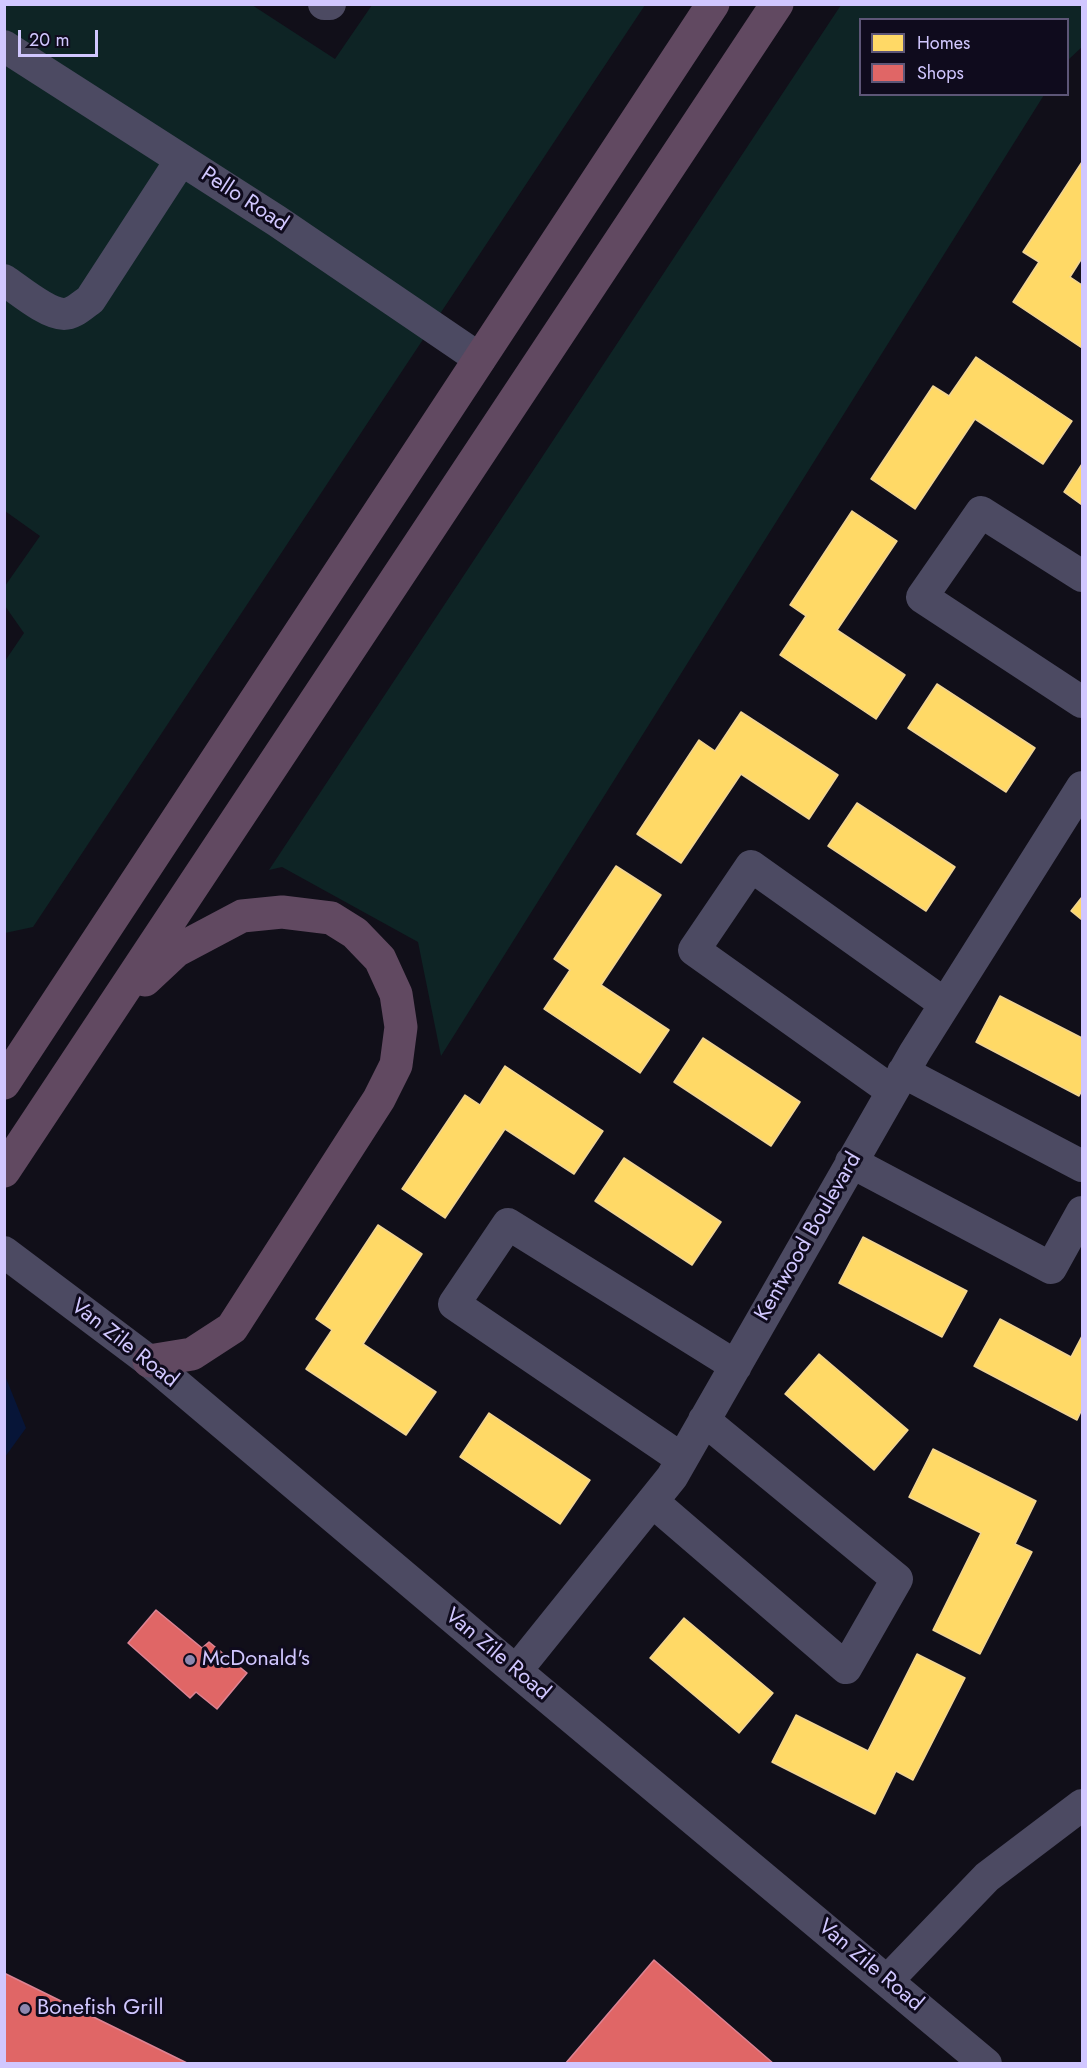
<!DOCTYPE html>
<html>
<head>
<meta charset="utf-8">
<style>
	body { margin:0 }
	#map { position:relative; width:1087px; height:2068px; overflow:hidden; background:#110f19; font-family:Jost,sans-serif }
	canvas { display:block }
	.frame { position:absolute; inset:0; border:6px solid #d1c7ff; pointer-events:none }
	.legend { position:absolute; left:859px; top:18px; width:210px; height:78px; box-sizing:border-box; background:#0f0b1d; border:2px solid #5d5677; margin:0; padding:8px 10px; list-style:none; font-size:18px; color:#d1c7ff }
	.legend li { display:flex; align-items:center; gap:12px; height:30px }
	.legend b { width:30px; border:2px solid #5d5677 }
	.scale { position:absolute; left:18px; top:30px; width:80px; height:27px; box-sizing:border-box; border:3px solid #d1c7ff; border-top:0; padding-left:8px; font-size:18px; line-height:21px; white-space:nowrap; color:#d1c7ff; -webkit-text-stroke:4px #0f0b1d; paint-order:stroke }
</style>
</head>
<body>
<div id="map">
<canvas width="1087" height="2068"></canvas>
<div class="frame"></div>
<ul class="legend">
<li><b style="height:16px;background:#ffd966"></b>Homes</li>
<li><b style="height:16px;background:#e06666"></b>Shops</li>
</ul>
<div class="scale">20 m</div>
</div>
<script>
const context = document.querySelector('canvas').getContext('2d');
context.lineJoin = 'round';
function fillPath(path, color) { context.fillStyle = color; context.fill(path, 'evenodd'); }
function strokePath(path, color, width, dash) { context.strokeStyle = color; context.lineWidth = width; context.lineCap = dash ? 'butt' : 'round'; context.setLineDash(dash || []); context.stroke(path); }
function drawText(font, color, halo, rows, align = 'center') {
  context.font = font + ' Jost,sans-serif'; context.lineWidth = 6; context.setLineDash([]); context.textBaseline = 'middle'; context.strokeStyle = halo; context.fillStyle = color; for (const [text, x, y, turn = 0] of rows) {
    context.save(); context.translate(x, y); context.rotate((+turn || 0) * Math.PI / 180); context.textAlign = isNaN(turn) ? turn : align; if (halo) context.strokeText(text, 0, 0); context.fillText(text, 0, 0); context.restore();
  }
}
fillPath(new Path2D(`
	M 5,5 L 252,5 L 335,59 L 372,5 L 645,5 L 33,927 L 5,933 L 5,661 L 24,633 L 5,606 L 5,586 L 40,536 L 5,511 Z
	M 841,5 L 1082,5 L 1082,47 L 1068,60 L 1068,20 L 860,20 L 860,94 L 1044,95 L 441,1056 L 418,942 L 282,867 L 269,870 Z`), '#0e2425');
fillPath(new Path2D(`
	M 4,1373 L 26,1428 L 5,1457 L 4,1457 Z`), '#071538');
const homes = new Path2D(`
	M 1082,162 L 1082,258 L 1070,277 L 1082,285 L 1082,348 L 1013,302 L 1039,262 L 1023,252 Z
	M 976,357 L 1072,421 L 1043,464 L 975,419 L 915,509 L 871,479 L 933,386 L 949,396 Z
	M 1082,464 L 1082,505 L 1064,492 Z
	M 852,511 L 897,541 L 837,630 L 905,675 L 876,719 L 780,655 L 806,616 L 790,605 Z
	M 937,684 L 1035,748 L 1006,792 L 908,728 Z
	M 741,712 L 838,775 L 809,819 L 741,774 L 681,863 L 637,834 L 699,740 L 715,751 Z
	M 857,803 L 955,867 L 926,911 L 828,846 Z
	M 616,866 L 661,895 L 601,985 L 669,1030 L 640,1073 L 544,1009 L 570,970 L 554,959 Z
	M 1082,897 L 1082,920 L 1071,911 Z
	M 1000,996 L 1082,1038 L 1082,1090 L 1079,1096 L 976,1042 Z
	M 703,1038 L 800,1102 L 771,1146 L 674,1082 Z
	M 505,1066 L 603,1131 L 574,1174 L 505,1129 L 445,1218 L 402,1189 L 465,1095 L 480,1105 Z
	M 624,1158 L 721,1222 L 692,1265 L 595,1201 Z
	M 378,1225 L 422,1254 L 363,1344 L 436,1392 L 406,1435 L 306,1369 L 332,1330 L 316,1319 Z
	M 863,1237 L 967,1291 L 942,1337 L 839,1283 Z
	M 1000,1319 L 1071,1357 L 1082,1336 L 1082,1409 L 1077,1420 L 974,1366 Z
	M 819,1354 L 908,1430 L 874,1470 L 785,1394 Z
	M 489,1413 L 590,1480 L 560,1524 L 460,1457 Z
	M 933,1449 L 1036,1501 L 1015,1544 L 1032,1552 L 980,1654 L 933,1630 L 981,1533 L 909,1497 Z
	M 684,1618 L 773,1693 L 739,1733 L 650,1658 Z
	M 917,1654 L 965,1678 L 913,1780 L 896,1771 L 875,1814 L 772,1762 L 796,1715 L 868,1751 Z`);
fillPath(homes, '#ffd966');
strokePath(homes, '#f1d494', 1.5);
const shops = new Path2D(`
	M 156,1610 L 202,1648 L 209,1642 L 247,1673 L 217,1709 L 196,1692 L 190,1698 L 128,1643 Z
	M 654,1960 L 774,2064 L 565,2064 Z
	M 4,1973 L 189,2064 L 4,2064 Z`);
fillPath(shops, '#e06666');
strokePath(shops, '#dc8394', 1.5);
strokePath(new Path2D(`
	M 324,4 L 330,4
	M 4,46 L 277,221 L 480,359
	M 4,280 C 19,290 47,314 64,314 C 74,314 82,305 90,300 L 181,160
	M 1082,576 L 981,512 L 922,597 L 1082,702
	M 903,1072 L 1082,1166
	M 892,1091 L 694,950 L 751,866 L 945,1004
	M 851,1162 L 1051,1268 L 1082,1212
	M 4,1252 L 149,1361 L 516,1671 L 986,2064
	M 682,1459 L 454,1304 L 508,1224 L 736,1366
	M 653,1502 L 846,1668 L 897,1579 L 704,1420
	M 516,1671 L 672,1477 L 915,1052 L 1082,787
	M 887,1981 L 987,1877 L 1082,1805`), '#4c4a62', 32);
strokePath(new Path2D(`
	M 145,980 L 176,951 L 242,916 L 282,912 L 331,918 L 355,933 L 380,959 L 396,994 L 401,1027 L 396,1065 L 379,1099 L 232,1328 L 192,1354 L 149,1361
	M 4,1083 L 713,4
	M 4,1171 L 777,4`), '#614961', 33);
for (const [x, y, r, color] of [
	[190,1660,6,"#8e87ae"],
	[25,2009,6,"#8e87ae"]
]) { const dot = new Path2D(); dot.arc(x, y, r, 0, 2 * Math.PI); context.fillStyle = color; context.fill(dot); strokePath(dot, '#0f0b1d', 2); }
drawText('22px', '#d1c7ff', '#0f0b1d', [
	["Pello Road",244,200,33],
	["Kentwood Boulevard",809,1237,-60],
	["Van Zile Road",124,1344,38],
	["Van Zile Road",497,1655,40],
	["Van Zile Road",870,1966,40]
]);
drawText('22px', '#d1c7ff', '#0f0b1d', [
	["McDonald's",202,1660],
	["Bonefish Grill",37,2009]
], 'left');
</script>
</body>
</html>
